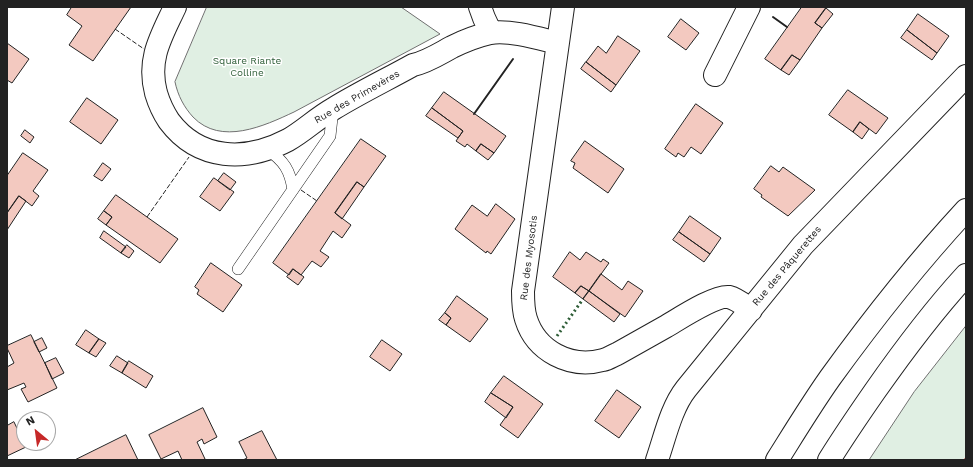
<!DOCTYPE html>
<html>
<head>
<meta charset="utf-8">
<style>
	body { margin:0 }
	#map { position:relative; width:973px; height:467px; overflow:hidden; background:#fff; font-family:"Work Sans",sans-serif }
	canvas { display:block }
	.frame { position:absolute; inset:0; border:8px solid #222; pointer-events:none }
	.north { position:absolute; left:16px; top:411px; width:40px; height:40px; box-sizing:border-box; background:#fff; border:1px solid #a7a7a7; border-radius:50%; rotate:331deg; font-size:11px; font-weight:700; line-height:16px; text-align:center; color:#222 }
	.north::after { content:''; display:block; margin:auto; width:14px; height:18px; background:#c62828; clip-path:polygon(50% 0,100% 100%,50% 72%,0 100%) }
</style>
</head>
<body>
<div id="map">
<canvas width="973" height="467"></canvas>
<div class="frame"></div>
<div class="north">N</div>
</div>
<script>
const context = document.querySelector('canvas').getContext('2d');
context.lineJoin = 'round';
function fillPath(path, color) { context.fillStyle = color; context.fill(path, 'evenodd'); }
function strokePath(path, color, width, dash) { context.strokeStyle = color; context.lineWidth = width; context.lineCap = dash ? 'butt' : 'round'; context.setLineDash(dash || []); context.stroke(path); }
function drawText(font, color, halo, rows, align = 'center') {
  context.font = font + ' "Work Sans",sans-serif'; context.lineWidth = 3; context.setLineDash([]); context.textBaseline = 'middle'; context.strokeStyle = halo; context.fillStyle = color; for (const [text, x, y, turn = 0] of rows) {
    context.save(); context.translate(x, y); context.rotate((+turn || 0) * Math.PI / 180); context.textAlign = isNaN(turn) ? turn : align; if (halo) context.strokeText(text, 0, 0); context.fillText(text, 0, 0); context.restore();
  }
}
const green = new Path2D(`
	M 207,7 L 401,7 L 440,34 L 294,112 C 264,126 221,146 193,117 C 184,107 178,96 175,82 Z
	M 966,326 L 966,460 L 869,460 L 914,392 Z`);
fillPath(green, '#e0efe3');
strokePath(green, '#6f6f6f', 1);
const building = new Path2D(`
	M 72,7 L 131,7 L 93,61 L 69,45 L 82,26 L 67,15 Z
	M 802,7 L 824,7 L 826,8 L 815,23 L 822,28 L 800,60 L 792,55 L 781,70 L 765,59 Z
	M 826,8 L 833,14 L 822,28 L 815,23 Z
	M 918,14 L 949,36 L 937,53 L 907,30 Z
	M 681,19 L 699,33 L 686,50 L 668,37 Z
	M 907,30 L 937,53 L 932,60 L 901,38 Z
	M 618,36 L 640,51 L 616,85 L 586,62 L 598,46 L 606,53 Z
	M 7,43 L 29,59 L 12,83 L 7,80 Z
	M 792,55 L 800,60 L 789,75 L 781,70 Z
	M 586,62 L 616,85 L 611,92 L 581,69 Z
	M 848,90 L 888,118 L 876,134 L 860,122 L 853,132 L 829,115 Z
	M 444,92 L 506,136 L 494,153 L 481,144 L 476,151 L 467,144 L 465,147 L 456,141 L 463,131 L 432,108 Z
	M 87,98 L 118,120 L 101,144 L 70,122 Z
	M 696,104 L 723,123 L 701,154 L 691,147 L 684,157 L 678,153 L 676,157 L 665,149 Z
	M 432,108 L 463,131 L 458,138 L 426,116 Z
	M 860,122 L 869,129 L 862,139 L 853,132 Z
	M 25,130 L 34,137 L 30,143 L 21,136 Z
	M 361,139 L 386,156 L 364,187 L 357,182 L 335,213 L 351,225 L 342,238 L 333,231 L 320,251 L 329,257 L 321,267 L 312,261 L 301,275 L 293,269 L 289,275 L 273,263 Z
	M 585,141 L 624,169 L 608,193 L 573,168 L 575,163 L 571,161 Z
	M 481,144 L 494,153 L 488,160 L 476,151 Z
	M 23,153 L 48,170 L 33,191 L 39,196 L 32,206 L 19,196 L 7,213 L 7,176 Z
	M 103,163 L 111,169 L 102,181 L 94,176 Z
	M 771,166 L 779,172 L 783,167 L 815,190 L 788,216 L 761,197 L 762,195 L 754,189 Z
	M 224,173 L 236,182 L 230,190 L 218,181 Z
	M 214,178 L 234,192 L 220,211 L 200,197 Z
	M 357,182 L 364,187 L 342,219 L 335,213 Z
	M 116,195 L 178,239 L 160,263 L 106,225 L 112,217 L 104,211 Z
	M 19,196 L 26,201 L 7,230 L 7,213 Z
	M 496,204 L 515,219 L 491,254 L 487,251 L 486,253 L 455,229 L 472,205 L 487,216 Z
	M 104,211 L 112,217 L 106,225 L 98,219 Z
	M 690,216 L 721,238 L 710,254 L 679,232 Z
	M 104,231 L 126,247 L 121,253 L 100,238 Z
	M 679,232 L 710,254 L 704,262 L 673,240 Z
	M 127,245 L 134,251 L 129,258 L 121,253 Z
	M 570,252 L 580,260 L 586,252 L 601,262 L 603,259 L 609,263 L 589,291 L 581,286 L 575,293 L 553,277 Z
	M 211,263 L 242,285 L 223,312 L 197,294 L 199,290 L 195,287 Z
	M 293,269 L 304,277 L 298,285 L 287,277 Z
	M 601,274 L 622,290 L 628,281 L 643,291 L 625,317 L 589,291 Z
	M 581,286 L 589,291 L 583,299 L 575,293 Z
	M 589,291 L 620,314 L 614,322 L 583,299 Z
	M 457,296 L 488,319 L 470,342 L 446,325 L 451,318 L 445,313 Z
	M 445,313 L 451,318 L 446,325 L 439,320 Z
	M 86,330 L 99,339 L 89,353 L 76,345 Z
	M 31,335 L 57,388 L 28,402 L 21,389 L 26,387 L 24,383 L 7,390 L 7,367 L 14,363 L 7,348 L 7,346 Z
	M 42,338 L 47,348 L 39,352 L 34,342 Z
	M 99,339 L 106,343 L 96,357 L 89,353 Z
	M 382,340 L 402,354 L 390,371 L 370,357 Z
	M 117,356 L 128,363 L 122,373 L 110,366 Z
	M 56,358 L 64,373 L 52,379 L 45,363 Z
	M 129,361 L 153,376 L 146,388 L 122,373 Z
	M 504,376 L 543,404 L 518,438 L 500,425 L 513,407 L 491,393 Z
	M 617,390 L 641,407 L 619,438 L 595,421 Z
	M 491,393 L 513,407 L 506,418 L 485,402 Z
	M 203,408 L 217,437 L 204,444 L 202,439 L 197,442 L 205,459 L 203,460 L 182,460 L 178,451 L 161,459 L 149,435 Z
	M 14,422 L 26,447 L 7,456 L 7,426 Z
	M 262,431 L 277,460 L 243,460 L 247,458 L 239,442 Z
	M 126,435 L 138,460 L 75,460 Z`);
fillPath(building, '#f3c9c0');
strokePath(building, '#222', 1);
const service = new Path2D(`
	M 267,149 C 284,161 290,170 293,190
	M 238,269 L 330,136 L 333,109`);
const minor = new Path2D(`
	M 175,7 C 161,37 147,59 156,93 C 159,103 163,112 169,121 C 199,161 246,162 288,140 C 304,131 317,118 333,109 C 359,93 386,80 413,65 C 427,62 439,54 452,47 C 464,41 477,36 490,33 C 511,30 537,38 557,43
	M 480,7 L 484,18 L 491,33
	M 563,7 L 523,291 C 523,300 523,310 526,319 C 536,351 570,369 603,360 C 608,359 612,356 617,354 C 633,345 649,336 665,327 C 679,319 715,295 729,297 C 737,299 744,305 751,310
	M 715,75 L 749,7
	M 657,460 C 665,437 671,408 686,389 L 803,245 L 966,76`);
const trunk = new Path2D(`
	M 777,460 C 794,433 811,405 830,378 C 872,320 917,263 966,210
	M 829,460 C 844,436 859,414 875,391 C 903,351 933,311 966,275`);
strokePath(service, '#222', 12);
strokePath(minor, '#222', 24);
strokePath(trunk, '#222', 24);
strokePath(service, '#fff', 11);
strokePath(minor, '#fff', 22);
strokePath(trunk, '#fff', 22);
strokePath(new Path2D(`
	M 557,336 L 583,299`), '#2f5e38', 3, [2, 3]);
strokePath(new Path2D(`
	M 115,29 L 144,49
	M 301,190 L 317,201
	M 147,217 L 189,157`), '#222', 1, [5, 2]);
strokePath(new Path2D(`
	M 773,17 L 787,27
	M 474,114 L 513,59`), '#222', 2);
strokePath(new Path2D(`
	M 964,460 L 966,457`), '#c62828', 1, [14, 3, 2, 3]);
drawText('10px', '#2f5e38', '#fff', [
	["Square Riante",247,61],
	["Colline",247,73]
]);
drawText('10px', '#222', '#fff', [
	["Rue des Primevères",357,97,-30],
	["Rue des Myosotis",529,258,-83],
	["Rue des Pâquerettes",787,266,-50]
]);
</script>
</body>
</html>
